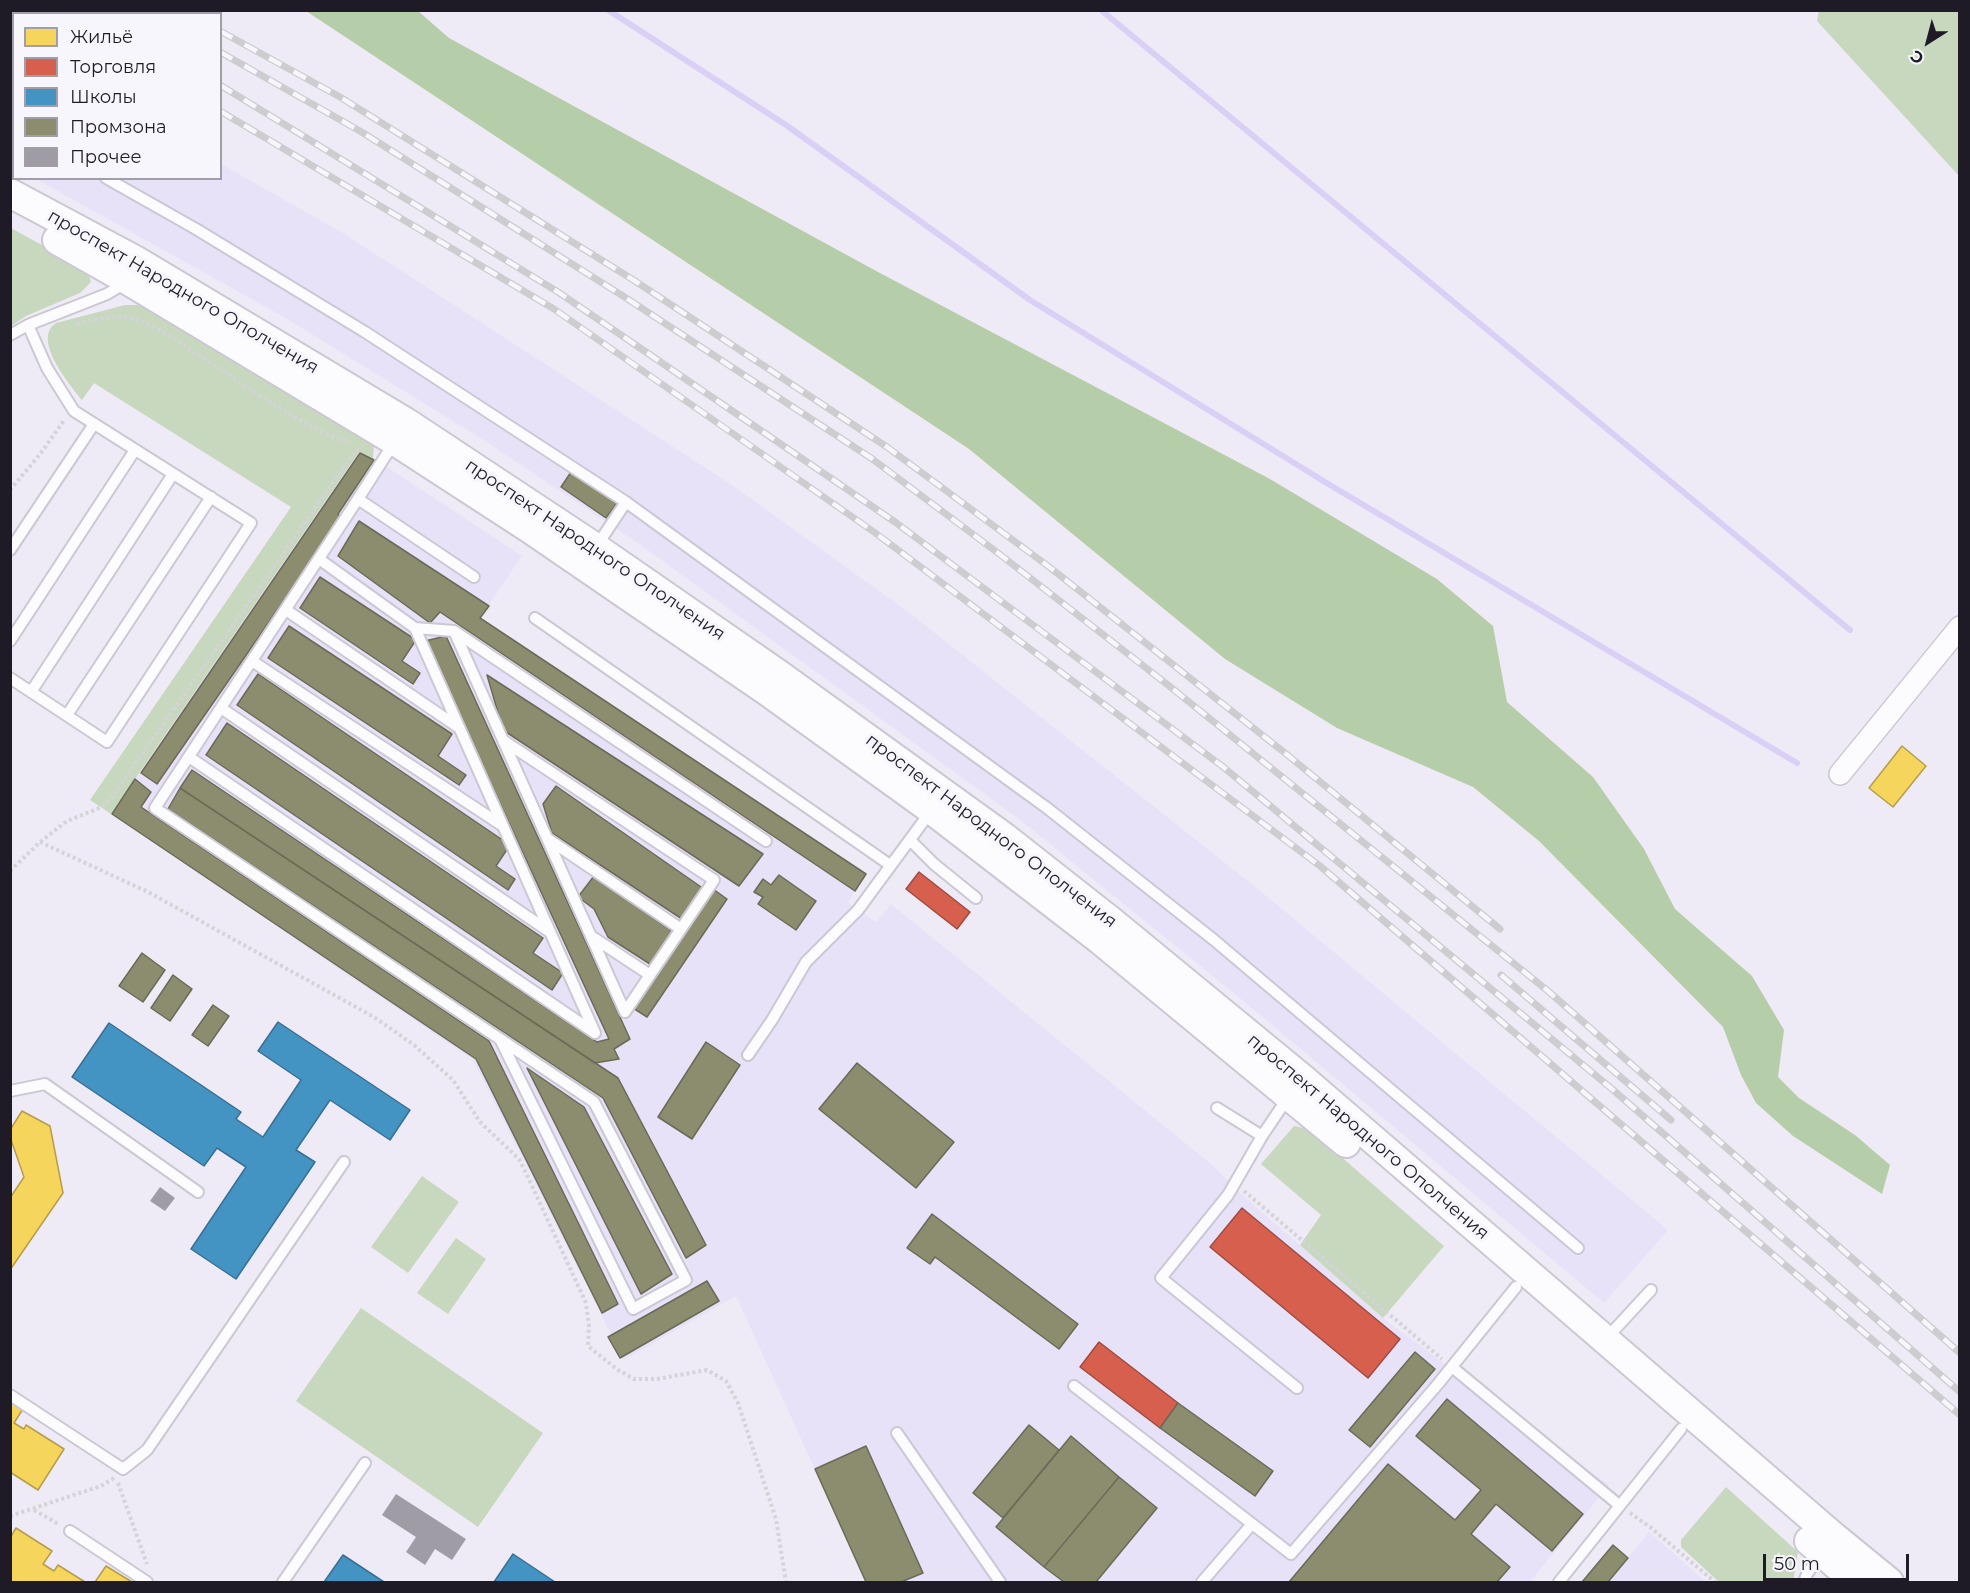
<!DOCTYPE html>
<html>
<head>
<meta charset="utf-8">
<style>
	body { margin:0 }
	#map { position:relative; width:1970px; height:1593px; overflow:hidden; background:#eeebf6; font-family:Montserrat,sans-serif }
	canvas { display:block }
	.frame { position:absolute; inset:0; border:12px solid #1e1b26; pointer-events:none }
	.legend { position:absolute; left:12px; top:12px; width:210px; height:168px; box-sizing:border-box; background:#f8f6fd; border:2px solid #a19ea7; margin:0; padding:8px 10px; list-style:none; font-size:18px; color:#1e1b26 }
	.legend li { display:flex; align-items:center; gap:12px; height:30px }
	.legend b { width:30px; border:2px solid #a19ea7 }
	.north { position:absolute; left:1898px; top:12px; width:60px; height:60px; -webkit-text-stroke:4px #f8f6fd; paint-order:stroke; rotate:216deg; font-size:16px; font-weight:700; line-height:24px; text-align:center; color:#1e1b26 }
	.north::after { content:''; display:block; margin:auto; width:21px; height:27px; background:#1e1b26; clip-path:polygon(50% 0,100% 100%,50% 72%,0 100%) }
	.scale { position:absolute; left:1763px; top:1554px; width:146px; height:27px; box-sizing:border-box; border:3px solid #1e1b26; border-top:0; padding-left:8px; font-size:18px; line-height:21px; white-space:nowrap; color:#1e1b26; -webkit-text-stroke:4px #f8f6fd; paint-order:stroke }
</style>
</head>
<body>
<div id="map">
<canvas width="1970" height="1593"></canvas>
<div class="frame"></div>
<ul class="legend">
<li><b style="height:16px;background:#f6d55c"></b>Жильё</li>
<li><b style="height:16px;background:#d6604d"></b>Торговля</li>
<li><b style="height:16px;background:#4393c3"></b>Школы</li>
<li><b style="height:16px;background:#8c8c6e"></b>Промзона</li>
<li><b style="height:16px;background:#9f9ca6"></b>Прочее</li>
</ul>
<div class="north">С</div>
<div class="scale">50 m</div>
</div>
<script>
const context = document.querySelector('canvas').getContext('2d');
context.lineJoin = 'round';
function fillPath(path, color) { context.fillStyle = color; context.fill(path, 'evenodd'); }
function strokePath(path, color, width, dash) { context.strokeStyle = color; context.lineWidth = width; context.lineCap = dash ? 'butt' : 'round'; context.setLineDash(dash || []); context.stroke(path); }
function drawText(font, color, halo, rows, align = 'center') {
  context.font = font + ' Montserrat,sans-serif'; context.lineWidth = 6; context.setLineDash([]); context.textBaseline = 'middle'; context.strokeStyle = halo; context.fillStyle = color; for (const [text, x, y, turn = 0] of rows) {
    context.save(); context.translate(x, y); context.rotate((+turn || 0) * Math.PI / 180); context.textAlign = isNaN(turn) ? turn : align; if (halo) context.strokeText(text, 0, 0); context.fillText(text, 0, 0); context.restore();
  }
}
fillPath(new Path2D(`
	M 10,46 L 14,47 L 13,166 L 10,164 Z
	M 221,164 L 343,233 L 732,485 L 907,611 L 1258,889 L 1668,1230 L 1604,1303 L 1241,999 L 1019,819 L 642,546 L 482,439 L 282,316 L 36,179 L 220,178 Z
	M 360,452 L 381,463 L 522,556 L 480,618 L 866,874 L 848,902 L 876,922 L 891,904 L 1211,1164 L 1246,1198 L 1383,1318 L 1609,1485 L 1530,1582 L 866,1582 L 736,1296 L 624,1360 L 473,1060 L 111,814 Z
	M 1649,1532 L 1677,1556 L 1706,1582 L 1608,1582 Z`), '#e8e2f9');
fillPath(new Path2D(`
	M 1819,11 L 1959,11 L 1959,176 L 1817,21 Z
	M 11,228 L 87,270 L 91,282 L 80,293 L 26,316 L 11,326 Z
	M 125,305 L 141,305 L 374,444 L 373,459 L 359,452 L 111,814 L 90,800 L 291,507 L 94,383 L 82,400 C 70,385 31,339 56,323 Z
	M 1294,1126 L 1309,1129 L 1444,1246 L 1383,1318 L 1300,1245 L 1321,1215 L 1261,1164 Z
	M 422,1176 L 459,1202 L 408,1273 L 371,1247 Z
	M 456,1238 L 486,1259 L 448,1314 L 417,1293 Z
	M 361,1308 L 543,1433 L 478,1527 L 296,1401 Z
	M 1726,1487 L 1798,1552 L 1793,1582 L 1719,1582 L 1681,1547 L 1681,1540 Z`), '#c7d8bf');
fillPath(new Path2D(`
	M 306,11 L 418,11 L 449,38 L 878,272 L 1270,479 L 1437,579 L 1493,626 L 1507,702 L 1593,777 L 1644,849 L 1675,909 L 1752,976 L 1784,1030 L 1778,1077 L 1799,1098 L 1855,1135 L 1890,1165 L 1882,1194 L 1793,1136 L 1756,1103 L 1741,1075 L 1723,1027 L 1539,841 L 1473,787 L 1337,728 L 1225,659 L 969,449 Z`), '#b6cdaa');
const homes = new Path2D(`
	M 1902,746 L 1926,766 L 1893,807 L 1869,788 Z
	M 22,1111 L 50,1126 L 63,1193 L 10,1270 L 10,1198 L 24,1177 L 10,1137 L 10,1130 Z
	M 10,1402 L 23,1409 L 14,1423 L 24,1429 L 26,1425 L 64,1449 L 38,1490 L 10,1472 Z
	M 16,1528 L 52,1551 L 43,1564 L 54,1571 L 58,1565 L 85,1582 L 10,1582 L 10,1538 Z
	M 106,1566 L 132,1582 L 95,1582 Z`);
fillPath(homes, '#f6d55c');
strokePath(homes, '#b59d4c', 1.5);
const shops = new Path2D(`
	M 919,872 L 970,912 L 957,929 L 906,889 Z
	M 1242,1208 L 1400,1339 L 1368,1378 L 1210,1247 Z
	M 1099,1342 L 1178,1403 L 1160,1428 L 1080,1367 Z`);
fillPath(shops, '#d6604d');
strokePath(shops, '#9f4b41', 1.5);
const schools = new Path2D(`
	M 278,1022 L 410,1110 L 390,1140 L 330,1100 L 296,1150 L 315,1162 L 236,1279 L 191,1249 L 246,1167 L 217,1148 L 204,1166 L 72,1077 L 109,1023 L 241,1112 L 236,1119 L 263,1137 L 301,1080 L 258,1051 Z
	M 513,1554 L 555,1582 L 494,1582 Z
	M 343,1555 L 384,1582 L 324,1582 Z`);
fillPath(schools, '#4393c3');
strokePath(schools, '#386f94', 1.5);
const industry = new Path2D(`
	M 360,453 L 374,460 L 338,514 L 341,518 L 157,784 L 141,773 Z
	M 571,472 L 617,503 L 606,518 L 561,487 Z
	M 359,521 L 489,606 L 480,618 L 866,874 L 855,891 L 440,612 L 430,623 L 338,556 Z
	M 320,577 L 416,640 L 402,661 L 420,673 L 413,684 L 300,608 Z
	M 289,626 L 452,734 L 438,756 L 466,775 L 459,785 L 268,658 Z
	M 446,636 L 630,1039 L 614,1049 L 619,1059 L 595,1063 L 180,788 L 192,770 L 597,1042 L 609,1039 L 425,641 Z
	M 258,674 L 510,845 L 496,866 L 515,879 L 508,890 L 237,705 Z
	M 487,675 L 763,854 L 739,886 L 503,730 Z
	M 227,723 L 543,938 L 533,953 L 563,973 L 552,990 L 206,755 Z
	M 135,779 L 151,792 L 141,807 L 489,1041 L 618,1304 L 602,1313 L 476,1059 L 112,814 Z
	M 556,786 L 704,889 L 682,919 L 552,833 L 543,804 Z
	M 180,788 L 618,1078 L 706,1245 L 686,1258 L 603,1098 L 168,809 Z
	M 779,875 L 816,901 L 796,930 L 758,904 L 763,897 L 754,892 L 763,879 L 771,885 Z
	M 594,876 L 673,932 L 653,966 L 608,937 L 594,909 L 578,897 Z
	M 713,889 L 727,899 L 647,1017 L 633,1008 Z
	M 142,953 L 165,970 L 143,1002 L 119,986 Z
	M 173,975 L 192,989 L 170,1021 L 151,1008 Z
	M 213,1005 L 229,1016 L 208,1046 L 192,1035 Z
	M 706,1042 L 740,1065 L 692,1139 L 658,1117 Z
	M 857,1063 L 954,1142 L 916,1188 L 819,1109 Z
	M 527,1068 L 584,1107 L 672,1274 L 641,1294 Z
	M 932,1214 L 1078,1324 L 1059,1349 L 935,1257 L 930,1264 L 907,1248 Z
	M 707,1281 L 719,1301 L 620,1358 L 608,1337 Z
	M 1415,1352 L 1435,1369 L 1370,1447 L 1349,1430 Z
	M 1447,1399 L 1583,1514 L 1552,1551 L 1496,1504 L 1471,1534 L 1510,1567 L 1497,1582 L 1289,1582 L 1388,1464 L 1455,1520 L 1481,1490 L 1416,1436 Z
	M 1178,1403 L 1273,1471 L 1255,1496 L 1160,1428 Z
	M 1029,1425 L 1059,1450 L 1003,1518 L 973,1493 Z
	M 1071,1436 L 1119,1477 L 1044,1567 L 996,1527 Z
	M 866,1446 L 923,1573 L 901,1582 L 866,1582 L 815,1469 Z
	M 1119,1477 L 1157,1508 L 1096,1582 L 1064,1582 L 1044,1567 Z
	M 1613,1545 L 1628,1558 L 1608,1582 L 1582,1582 Z`);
fillPath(industry, '#8c8c6e');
strokePath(industry, '#6b6a58', 1.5);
strokePath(new Path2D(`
	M 608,10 L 786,125 L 1030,300 L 1325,482 L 1797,763
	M 1101,10 L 1850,630`), '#dad0f5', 6);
fillPath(new Path2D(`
	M 160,1187 L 175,1198 L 165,1211 L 150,1201 Z
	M 396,1494 L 466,1539 L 452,1560 L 435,1549 L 425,1565 L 406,1552 L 416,1537 L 382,1515 Z`), '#9f9ca6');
const service = new Path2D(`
	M 10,125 L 14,127
	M 106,178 L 196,229 L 365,332 L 626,502 L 1047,808 L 1214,940 L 1578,1248
	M 10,335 L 28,325 L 107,294 L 117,288 L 124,278
	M 395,441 L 358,499 L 474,577
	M 358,499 L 155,808 L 594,1102 L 686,1280 L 633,1309 L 500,1039
	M 596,547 L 626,502
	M 10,550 L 94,424
	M 319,559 L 415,628 L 595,1033
	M 286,610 L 458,727
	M 535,618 L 890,865
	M 415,628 L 454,631 L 766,841
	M 454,631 L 625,1012
	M 10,641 L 135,450
	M 252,661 L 503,826
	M 10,678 L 107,742 L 251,523 L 74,411 L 47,368 L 28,325
	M 31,692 L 173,474
	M 221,708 L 550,932
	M 67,715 L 211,497
	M 504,741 L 714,880 L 625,1012
	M 189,757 L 595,1033
	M 548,839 L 681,929
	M 910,840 L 934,864 L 976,898
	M 591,936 L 650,975
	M 748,1055 L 772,1020 L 806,962 L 858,910 L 931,811
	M 10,1091 L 45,1084 L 198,1192
	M 1289,1096 L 1262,1136 L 1228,1195 L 1161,1278 L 1297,1388
	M 1217,1108 L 1262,1136
	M 1605,1340 L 1651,1290
	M 1452,1367 L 1619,1505
	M 1074,1386 L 1291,1554 L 1438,1384 L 1516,1287
	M 10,1395 L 123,1469 L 147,1450 L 344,1162
	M 897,1433 L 1000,1582
	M 70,1531 L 147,1582
	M 283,1582 L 365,1463
	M 1202,1582 L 1252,1524
	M 1559,1582 L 1681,1429
	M 1804,1582 L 1807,1574 L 1822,1552`);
const minor = new Path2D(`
	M 1840,774 L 1960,627`);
const secondary = new Path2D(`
	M 10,193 L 135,260 L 407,423 L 596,548 L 778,674 L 1004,837 L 1112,922 L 1303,1079 L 1834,1537 L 1889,1582
	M 57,240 L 124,278 L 395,441 L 529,528 L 767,691 L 932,810 L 1099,939 L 1346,1143
	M 1809,1541 L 1856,1582`);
strokePath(service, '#cbc8d3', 14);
strokePath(minor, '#cbc8d3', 24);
strokePath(secondary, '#cbc8d3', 32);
strokePath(new Path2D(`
	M 77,324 C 95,320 117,313 135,319 C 160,327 181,344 203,358 C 248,387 299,425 349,443
	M 10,490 L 41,453 L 65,419
	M 40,842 L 148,892 L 374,1017 L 414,1045 L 453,1080 L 480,1122 L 519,1159 L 527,1175 L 586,1303 L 589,1326 L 588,1346 L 618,1370 L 634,1379 L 657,1379 L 707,1370 L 726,1381 L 738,1403 L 776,1519 L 786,1582
	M 10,871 L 40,842 L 67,821 L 102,807 L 112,797 L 353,454 L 360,447
	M 1244,1191 L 1442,1359
	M 118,1483 L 147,1564
	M 34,1510 L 58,1524
	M 1630,1513 L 1650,1527 L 1715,1582
	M 10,1516 L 101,1486 L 114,1478`), '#d4d3d7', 4, [3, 3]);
strokePath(service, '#fcfcfe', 10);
strokePath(minor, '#fcfcfe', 21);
strokePath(secondary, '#fcfcfe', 28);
const rail = new Path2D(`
	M 31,10 L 37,14
	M 90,10 L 96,14
	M 147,10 L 152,14
	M 184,10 L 190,14
	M 220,31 L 340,97 L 635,281 L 887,447 L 1048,566 L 1285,753 L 1500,929
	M 220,52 L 360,131 L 623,296 L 871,458 L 998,553 L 1168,685 L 1548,991 L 1960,1353
	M 220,85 L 558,292 L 895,522 L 1222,766 L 1612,1089 L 1960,1392
	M 220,111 L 554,309 L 874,532 L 1320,866 L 1960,1415
	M 1501,975 L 1671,1120`);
strokePath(rail, '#cdcccf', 7);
strokePath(rail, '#f8f6fd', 4.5, [14]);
drawText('18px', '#1e1b26', '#f8f6fd', [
	["проспект Народного Ополчения",183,292,30],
	["проспект Народного Ополчения",595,550,34],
	["проспект Народного Ополчения",991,831,37],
	["проспект Народного Ополчения",1368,1137,40]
]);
</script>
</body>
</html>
